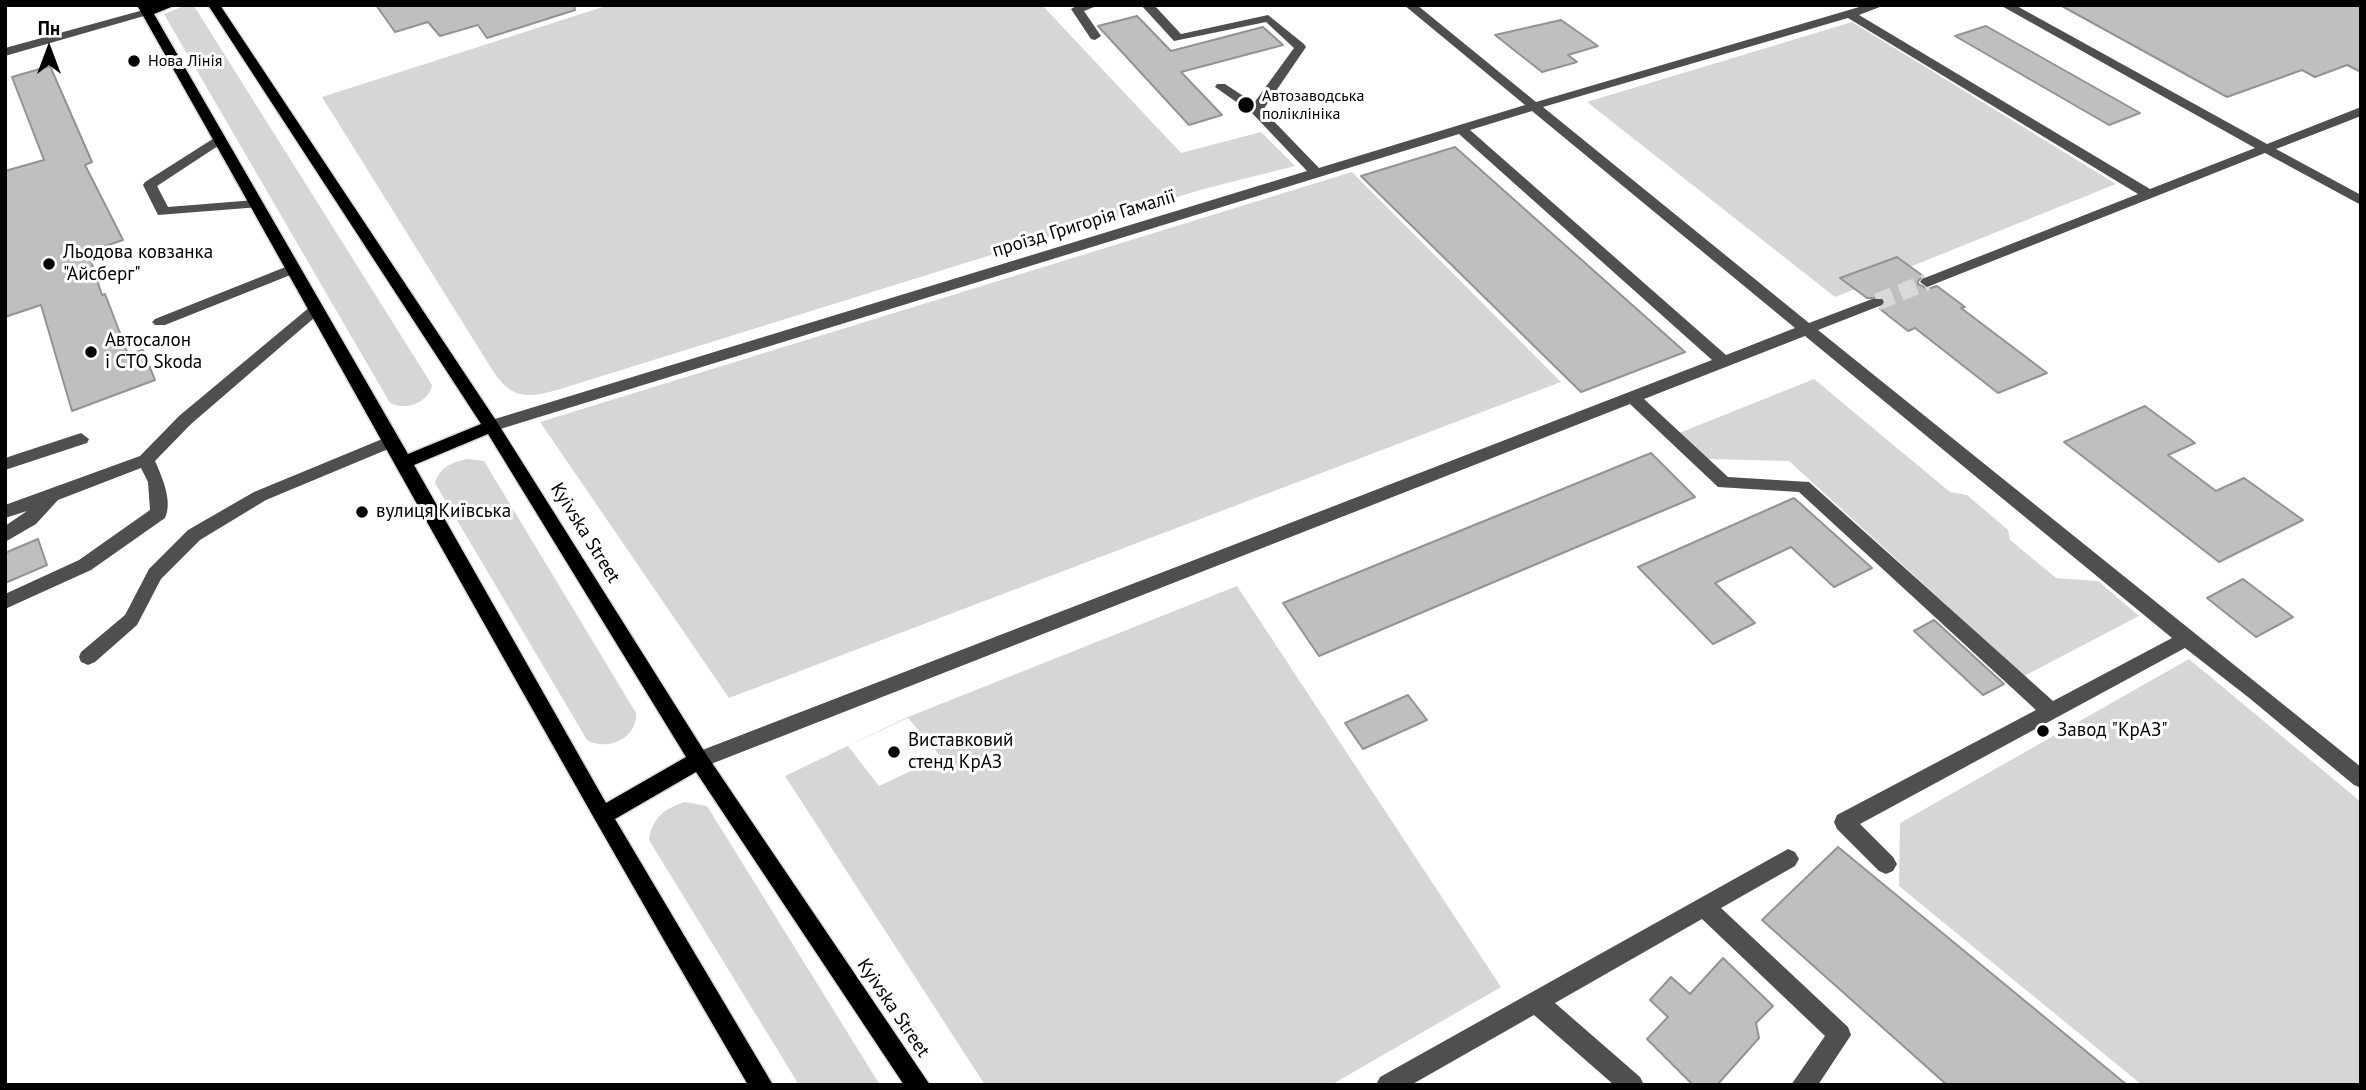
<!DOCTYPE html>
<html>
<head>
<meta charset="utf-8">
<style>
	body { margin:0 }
	#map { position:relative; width:2366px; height:1090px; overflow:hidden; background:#fff; font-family:"PT Sans",sans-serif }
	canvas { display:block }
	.frame { position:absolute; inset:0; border:7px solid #000; pointer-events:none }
	.north { position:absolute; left:14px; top:14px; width:70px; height:70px; -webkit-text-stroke:5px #fff; paint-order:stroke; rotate:0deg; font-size:19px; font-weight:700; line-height:28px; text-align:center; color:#000 }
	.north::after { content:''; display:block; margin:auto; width:24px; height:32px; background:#000; clip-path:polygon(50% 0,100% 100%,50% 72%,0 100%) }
</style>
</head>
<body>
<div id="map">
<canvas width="2366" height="1090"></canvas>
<div class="frame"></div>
<div class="north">Пн</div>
</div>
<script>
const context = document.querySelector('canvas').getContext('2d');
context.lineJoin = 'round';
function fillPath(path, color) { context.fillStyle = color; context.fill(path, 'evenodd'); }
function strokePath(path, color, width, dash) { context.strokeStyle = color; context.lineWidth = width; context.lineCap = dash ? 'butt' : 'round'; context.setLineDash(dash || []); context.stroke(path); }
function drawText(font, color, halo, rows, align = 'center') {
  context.font = font + ' "PT Sans",sans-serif'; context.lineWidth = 6; context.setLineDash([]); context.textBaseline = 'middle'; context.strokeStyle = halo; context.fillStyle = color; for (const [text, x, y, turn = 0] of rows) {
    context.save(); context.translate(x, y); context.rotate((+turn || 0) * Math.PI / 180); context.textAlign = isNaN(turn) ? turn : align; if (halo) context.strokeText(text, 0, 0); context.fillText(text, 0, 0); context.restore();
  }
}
fillPath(new Path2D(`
	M 609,5 L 1042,5 L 1181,153 L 1261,132 L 1295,166 L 1200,190 L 570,386 C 536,396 515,405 493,371 L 322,97 Z
	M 194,6 L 432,385 C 429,403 405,411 390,403 L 164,14 L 181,7 Z
	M 1852,22 L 2116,184 L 1835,297 L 1587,102 Z
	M 1352,172 L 1561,382 L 729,698 L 540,422 Z
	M 1814,379 L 1950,492 L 1967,495 L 2008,530 L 2010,540 L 2056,578 L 2098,581 L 2139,616 L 2024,676 L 1789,461 L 1706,459 L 1679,433 Z
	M 467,459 L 484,461 L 636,713 C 638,738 607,752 587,740 L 435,483 C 439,468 452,462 467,459 Z
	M 1237,586 L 1501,987 L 1331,1085 L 985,1085 L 785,776 L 908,717 ZM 908,718 L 941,757 L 879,786 L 848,746 Z
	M 2189,659 L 2361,802 L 2361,1085 L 2142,1085 L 1899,886 L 1900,823 Z
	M 685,802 L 707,806 L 880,1085 L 799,1085 L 649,840 C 652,818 665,808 685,802 Z`), '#d6d6d6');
const building = new Path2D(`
	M 376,5 L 574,5 L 575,10 L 487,38 L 478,25 L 440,36 L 428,22 L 395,32 Z
	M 2060,5 L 2361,5 L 2361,72 L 2347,65 L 2315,77 L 2302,70 L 2227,97 Z
	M 1137,16 L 1171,51 L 1263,27 L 1283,45 L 1181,72 L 1222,115 L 1189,125 L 1098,26 Z
	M 1561,20 L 1598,46 L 1568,55 L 1577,62 L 1542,72 L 1495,35 Z
	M 1986,26 L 2140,113 L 2109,125 L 1955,36 Z
	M 50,66 L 92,162 L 85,165 L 123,240 L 88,252 L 102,295 L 105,294 L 128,354 L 143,350 L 155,380 L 72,411 L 41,305 L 5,317 L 5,171 L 44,160 L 12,77 Z
	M 1455,147 L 1685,352 L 1581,392 L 1361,176 Z
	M 1897,257 L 1923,276 L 1918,281 L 1918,284 L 1928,289 L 1937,286 L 1965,307 L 1961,308 L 2047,373 L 1998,393 L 1915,328 L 1908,331 L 1880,309 L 1886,303 L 1884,298 L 1867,298 L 1840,278 Z
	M 2145,406 L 2195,443 L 2168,455 L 2216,491 L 2244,478 L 2303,520 L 2219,562 L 2064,442 Z
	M 1651,453 L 1695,497 L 1319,656 L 1283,603 Z
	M 1794,498 L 1872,568 L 1834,587 L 1791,547 L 1715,583 L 1755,623 L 1713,644 L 1638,567 Z
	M 38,539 L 47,565 L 5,583 L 5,553 Z
	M 2243,579 L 2293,617 L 2256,637 L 2207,598 Z
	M 1934,620 L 2004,684 L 1983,695 L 1914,631 Z
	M 1408,695 L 1427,720 L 1363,749 L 1345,723 Z
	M 1838,847 L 2127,1085 L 1947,1085 L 1762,920 Z
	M 1723,958 L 1773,1006 L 1756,1023 L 1759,1038 L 1717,1085 L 1693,1085 L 1647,1039 L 1668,1017 L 1650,1000 L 1671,977 L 1690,994 Z`);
fillPath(building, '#bfbfbf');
strokePath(building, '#939393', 2);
strokePath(new Path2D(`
	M 1877,302 L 1927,282`), '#d9d9d9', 17, [17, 8]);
const major = new Path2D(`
	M 137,5 L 150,7 L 176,5 L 154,14 L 408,454 L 481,424 L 208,5 L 220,5 L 497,422 L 706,754 L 930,1085 L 904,1085 L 696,772 L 615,819 L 773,1085 L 748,1085 C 539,728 341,365 137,5 ZM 488,434 L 686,757 L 606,803 L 414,465 Z`);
strokePath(major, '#dbdbdb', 3);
fillPath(new Path2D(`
	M 1099,5 L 1084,11 L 1101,36 L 1095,40 L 1091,39 L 1071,9 L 1078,5 Z
	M 1141,5 L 1154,5 L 1181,34 L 1268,15 L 1304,44 L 1306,47 L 1263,110 L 1319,168 L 1525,105 L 1404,5 L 1417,5 L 1536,102 L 1866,5 L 1885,5 L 1859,15 L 2150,189 L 2255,148 L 2000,5 L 2015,5 L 2267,144 L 2361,107 L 2361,116 L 2276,149 L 2361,195 L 2361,205 L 2265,153 L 1927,287 L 1920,282 L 1922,279 L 2138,194 L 1848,18 L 1543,107 L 1809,323 L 1872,299 L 1882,299 L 1884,302 L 1882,305 L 1818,330 L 2361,767 L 2361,788 L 2354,785 L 2248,697 L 2185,648 L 1860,824 L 1893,857 L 1897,864 L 1893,871 L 1886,874 L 1879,871 L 1837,829 L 1834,822 L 1837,815 L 2036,710 L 1799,492 L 1718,487 L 1630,404 L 706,766 L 699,769 L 692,766 L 689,760 L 692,754 L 1712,360 L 1459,134 L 497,430 L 485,430 L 483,426 L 485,422 L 1307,171 L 1252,113 L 1215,87 L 1217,84 L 1225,84 L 1254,103 L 1294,48 L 1266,22 L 1174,41 ZM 1532,111 L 1795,328 L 1726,355 L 1470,130 ZM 1805,336 L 2172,638 L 2053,701 L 1809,482 L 1728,477 L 1644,399 Z
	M 147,9 L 153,12 L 151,14 L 5,56 L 5,48 Z
	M 219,135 L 224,136 L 224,142 L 157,186 L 168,207 L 255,200 L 260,201 L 260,207 L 158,215 L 143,185 L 145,182 Z
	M 293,264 L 300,269 L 298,272 L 165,325 L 155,325 L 152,322 L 155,319 Z
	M 316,304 L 323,309 L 321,312 L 191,424 L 155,461 C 162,477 173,501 165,518 L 91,570 L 5,609 L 5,594 L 79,560 L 150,510 L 148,482 L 141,468 L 58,500 L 36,524 L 5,542 L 5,526 L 27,511 L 5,518 L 5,505 L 140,456 L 179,416 L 311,306 Z
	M 81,433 L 89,439 L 87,443 L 5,470 L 5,458 Z
	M 392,435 L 400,441 L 398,445 L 266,500 L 200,540 L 161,579 L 137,625 L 95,662 L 88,665 L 81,662 L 79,657 L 81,652 L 125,615 L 149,569 L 188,530 L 254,492 Z
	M 1788,849 L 1795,852 L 1799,859 L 1795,866 L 1721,908 L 1848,1027 L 1851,1035 L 1818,1085 L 1791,1085 L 1825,1036 L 1702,919 L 1555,1003 L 1640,1077 L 1644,1085 L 1614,1085 L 1534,1015 L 1411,1085 L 1376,1085 L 1380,1077 Z`), '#4f4f4f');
fillPath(major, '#000');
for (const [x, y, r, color] of [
	[134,61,7,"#000"],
	[1246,105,9,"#000"],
	[49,264,7,"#000"],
	[91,352,7,"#000"],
	[362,512,7,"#000"],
	[2043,731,7,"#000"],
	[894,752,7,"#000"]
]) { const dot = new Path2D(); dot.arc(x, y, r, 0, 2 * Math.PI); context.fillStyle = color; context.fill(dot); strokePath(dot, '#fff', 2.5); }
drawText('16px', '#000', '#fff', [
	["Нова Лінія",148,61],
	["Автозаводська",1262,96],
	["поліклініка",1262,114]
], 'left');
drawText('19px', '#000', '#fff', [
	["проїзд Григорія Гамалії",1084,224,-17],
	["Kyivska Street",585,533,58],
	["Kyivska Street",893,1008,56]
]);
drawText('19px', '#000', '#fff', [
	["Льодова ковзанка",63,253],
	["\"Айсберг\"",63,275],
	["Автосалон",105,341],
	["і СТО Skoda",105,363],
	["вулиця Київська",376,512],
	["Завод \"КрАЗ\"",2057,731],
	["Виставковий",908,741],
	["стенд КрАЗ",908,763]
], 'left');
</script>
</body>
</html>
